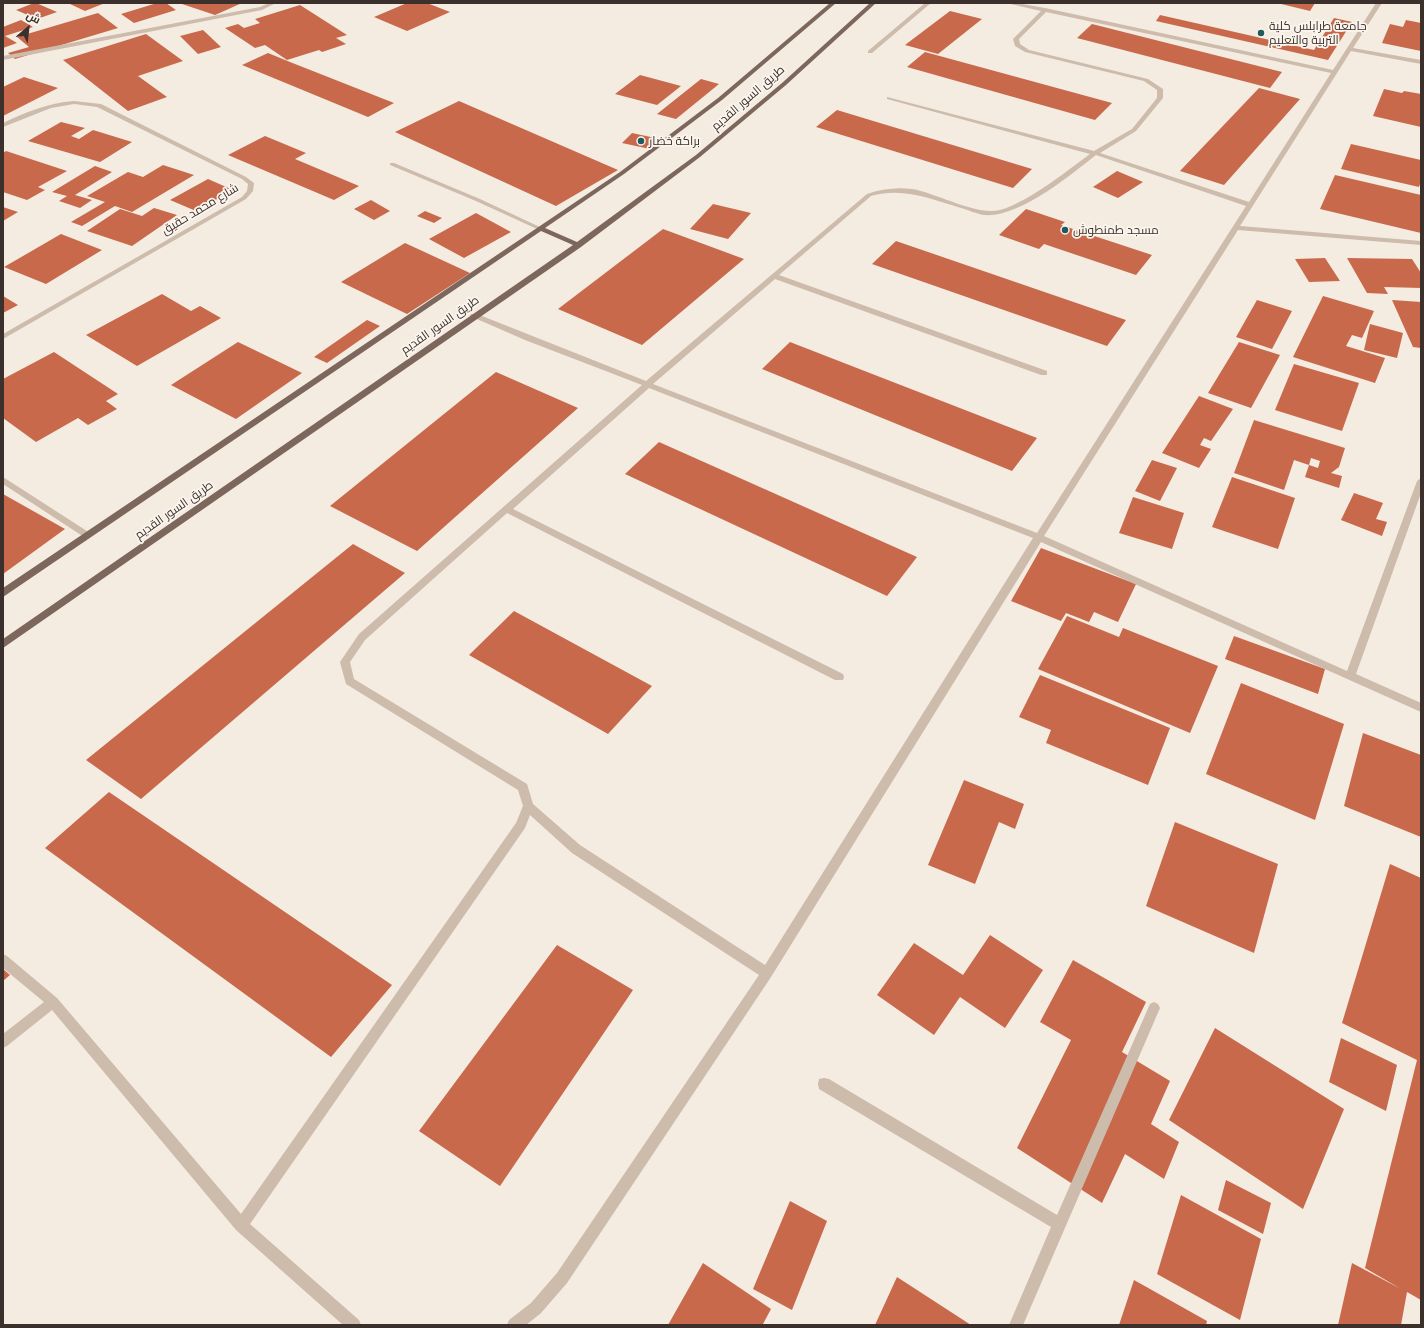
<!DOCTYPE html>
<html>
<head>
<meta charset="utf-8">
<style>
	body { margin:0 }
	#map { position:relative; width:1424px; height:1328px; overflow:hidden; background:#f4ebe1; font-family:"Golos Text",Cairo,sans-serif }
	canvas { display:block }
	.frame { position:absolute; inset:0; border:4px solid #3b302b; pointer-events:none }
	.north { position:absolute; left:8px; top:8px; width:40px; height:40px; -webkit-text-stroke:3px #fbf5ee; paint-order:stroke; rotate:28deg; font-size:11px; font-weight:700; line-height:16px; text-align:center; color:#3b302b }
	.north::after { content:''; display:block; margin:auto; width:14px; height:18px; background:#3b302b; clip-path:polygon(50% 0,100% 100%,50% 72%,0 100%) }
</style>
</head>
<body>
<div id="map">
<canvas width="1424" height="1328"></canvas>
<div class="frame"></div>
<div class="north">ش</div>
</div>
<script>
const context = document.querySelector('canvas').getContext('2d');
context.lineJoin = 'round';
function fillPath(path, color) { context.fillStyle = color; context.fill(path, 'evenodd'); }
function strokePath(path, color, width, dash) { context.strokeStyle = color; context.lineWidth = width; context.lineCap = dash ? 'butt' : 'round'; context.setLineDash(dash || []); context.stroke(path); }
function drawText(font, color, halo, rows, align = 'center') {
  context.font = font + ' "Golos Text",Cairo,sans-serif'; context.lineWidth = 3.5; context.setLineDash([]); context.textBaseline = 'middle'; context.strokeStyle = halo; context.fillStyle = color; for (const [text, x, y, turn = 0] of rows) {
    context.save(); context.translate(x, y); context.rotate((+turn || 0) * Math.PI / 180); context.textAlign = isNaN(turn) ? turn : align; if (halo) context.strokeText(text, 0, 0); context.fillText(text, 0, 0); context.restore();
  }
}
fillPath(new Path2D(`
	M 34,3 L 36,3 L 57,12 L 37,19 L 16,10 Z
	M 73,3 L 105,3 L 85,11 L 70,4 Z
	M 157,3 L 166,3 L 176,10 L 134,23 L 121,14 Z
	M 179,3 L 242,3 L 215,15 Z
	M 407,3 L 427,3 L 450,12 L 407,31 L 374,17 Z
	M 1277,3 L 1315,3 L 1310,11 Z
	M 300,5 L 347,35 L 336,38 L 346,44 L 322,52 L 319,50 L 287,60 L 265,45 L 255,48 L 225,28 L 238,24 L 244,28 L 260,23 L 255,19 Z
	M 950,11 L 982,19 L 938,54 L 905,45 Z
	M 98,13 L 118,28 L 15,59 L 8,53 L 29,47 L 17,37 Z
	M 1160,15 L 1314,50 L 1334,18 L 1352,22 L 1328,60 L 1156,21 Z
	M 21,20 L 33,27 L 5,36 L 17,43 L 3,48 L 3,27 Z
	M 1406,20 L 1421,23 L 1421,51 L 1382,43 L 1390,24 L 1403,27 Z
	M 1092,24 L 1282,72 L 1270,88 L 1077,38 Z
	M 203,30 L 221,47 L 198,54 L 180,36 Z
	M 146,34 L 183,61 L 138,76 L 167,97 L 128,111 L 63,60 Z
	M 925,52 L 1112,103 L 1095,120 L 907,67 Z
	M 268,53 L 290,62 L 394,103 L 368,117 L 242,65 Z
	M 640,75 L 681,86 L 657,105 L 615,94 Z
	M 24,77 L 58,88 L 3,116 L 3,87 Z
	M 701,79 L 719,84 L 676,119 L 657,114 Z
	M 1259,88 L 1300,99 L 1224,185 L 1180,171 Z
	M 1384,89 L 1402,93 L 1404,91 L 1421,94 L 1421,127 L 1373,116 Z
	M 459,101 L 618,170 L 556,206 L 395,132 Z
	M 837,110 L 1032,169 L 1013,188 L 816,127 Z
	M 61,122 L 85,128 L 71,136 L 79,139 L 93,130 L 132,142 L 100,162 L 28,141 Z
	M 632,133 L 660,139 L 650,149 L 622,143 Z
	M 265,136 L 306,153 L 295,159 L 359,186 L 334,200 L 228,155 Z
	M 1351,144 L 1421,160 L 1421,181 L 1419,187 L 1341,169 Z
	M 6,151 L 67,171 L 38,187 L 45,190 L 27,200 L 3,192 L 3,153 Z
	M 163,165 L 194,175 L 132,212 L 115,206 L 82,226 L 71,222 L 105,202 L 87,196 L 128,172 L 143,177 Z
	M 95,166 L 112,172 L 75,195 L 92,200 L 80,208 L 59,201 L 67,196 L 52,192 Z
	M 1117,171 L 1143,182 L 1118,198 L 1093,187 Z
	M 1335,175 L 1421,195 L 1421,233 L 1320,209 Z
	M 208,179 L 233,190 L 196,211 L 170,200 Z
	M 371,200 L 390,211 L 374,220 L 354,209 Z
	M 713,204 L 751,213 L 728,239 L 690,229 Z
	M 3,207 L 18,212 L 3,221 Z
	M 154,208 L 177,215 L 132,246 L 87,231 L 120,209 L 142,216 Z
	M 1026,209 L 1065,222 L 1061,225 L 1152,255 L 1136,275 L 1044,244 L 1039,249 L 999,235 Z
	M 425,211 L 442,218 L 434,223 L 417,216 Z
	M 476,213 L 511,232 L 464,258 L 429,239 Z
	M 663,229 L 744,259 L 642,345 L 558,309 Z
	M 61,234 L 102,250 L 46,284 L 4,267 Z
	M 896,241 L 1126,320 L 1107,346 L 872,264 Z
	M 405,243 L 470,273 L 407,314 L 341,282 Z
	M 1325,258 L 1340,281 L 1309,282 L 1295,259 Z
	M 1347,258 L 1412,259 L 1421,273 L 1421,288 L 1384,287 L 1388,294 L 1367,293 Z
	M 162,294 L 191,311 L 200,306 L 221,318 L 137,366 L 86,335 Z
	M 3,296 L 18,305 L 3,313 Z
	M 1323,296 L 1374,311 L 1362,338 L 1352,335 L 1346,346 L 1385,358 L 1375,383 L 1293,357 Z
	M 1257,300 L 1292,311 L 1272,349 L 1236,337 Z
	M 1392,300 L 1421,302 L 1421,348 L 1413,347 Z
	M 367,320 L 380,326 L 327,363 L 314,357 Z
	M 1370,324 L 1403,333 L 1397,358 L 1364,350 Z
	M 238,342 L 302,373 L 236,419 L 171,385 Z
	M 790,342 L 1037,438 L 1012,471 L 762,369 Z
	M 1239,342 L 1280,355 L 1251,408 L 1208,393 Z
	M 54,352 L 118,394 L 106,401 L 117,409 L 88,425 L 78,418 L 36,442 L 3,418 L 3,379 Z
	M 1294,364 L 1359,383 L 1342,431 L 1275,410 Z
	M 496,372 L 578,408 L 417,551 L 330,506 Z
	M 1199,396 L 1233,409 L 1211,441 L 1204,438 L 1200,445 L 1211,449 L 1199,468 L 1162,453 Z
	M 1254,420 L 1345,448 L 1339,467 L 1331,473 L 1342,476 L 1339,488 L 1305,477 L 1309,465 L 1318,468 L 1320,461 L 1311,458 L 1309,465 L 1294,460 L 1284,490 L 1234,473 Z
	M 659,442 L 917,557 L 887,596 L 625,474 Z
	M 1152,460 L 1177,468 L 1160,501 L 1135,491 Z
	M 1232,477 L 1295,498 L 1278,549 L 1212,527 Z
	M 1354,493 L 1383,503 L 1376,519 L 1387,522 L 1382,536 L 1341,520 Z
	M 3,494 L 65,529 L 3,574 Z
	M 1133,497 L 1184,513 L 1172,549 L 1119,533 Z
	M 353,544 L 405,573 L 141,799 L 86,760 Z
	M 1041,548 L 1136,584 L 1118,622 L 1094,612 L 1089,622 L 1066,613 L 1061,621 L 1011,601 Z
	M 514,611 L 652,686 L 608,734 L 469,655 Z
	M 1067,616 L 1119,637 L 1123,628 L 1218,666 L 1190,733 L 1038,669 Z
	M 1234,636 L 1325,669 L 1318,694 L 1225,659 Z
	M 1040,675 L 1170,728 L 1148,785 L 1046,743 L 1051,730 L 1019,717 Z
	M 1241,683 L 1344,724 L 1315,820 L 1206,774 Z
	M 1363,733 L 1421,755 L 1421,837 L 1344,806 Z
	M 964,780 L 1024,804 L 1015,829 L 999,822 L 975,884 L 928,865 Z
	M 109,792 L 392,985 L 331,1057 L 45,848 Z
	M 1175,822 L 1278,864 L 1254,953 L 1146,906 Z
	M 1390,864 L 1421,878 L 1421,1300 L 1407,1292 L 1401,1325 L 1338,1325 L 1352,1263 L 1401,1289 L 1365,1268 L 1417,1060 L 1342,1023 Z
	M 990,935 L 1043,970 L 1005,1028 L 960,997 L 934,1035 L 877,995 L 914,943 L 963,975 Z
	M 557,945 L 633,990 L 500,1186 L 419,1131 Z
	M 1073,960 L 1146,1002 L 1122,1052 L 1170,1081 L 1151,1124 L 1179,1142 L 1164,1179 L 1125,1154 L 1102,1203 L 1017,1148 L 1071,1040 L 1040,1022 Z
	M 3,969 L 10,975 L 3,981 Z
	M 1215,1028 L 1344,1109 L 1303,1209 L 1169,1120 Z
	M 1341,1038 L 1397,1065 L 1386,1111 L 1329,1082 Z
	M 1226,1180 L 1271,1203 L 1263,1234 L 1218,1210 Z
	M 1181,1195 L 1261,1239 L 1240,1320 L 1157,1274 Z
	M 790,1201 L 827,1221 L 792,1310 L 753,1289 Z
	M 703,1263 L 771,1309 L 763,1324 L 765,1325 L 668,1325 Z
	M 897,1277 L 971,1325 L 875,1325 Z
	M 1134,1280 L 1207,1321 L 1206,1325 L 1119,1325 Z`), '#c8694b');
fillPath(new Path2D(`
	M 269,3 L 276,3 L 262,10 L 3,60 L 3,56 L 260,7 Z
	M 925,3 L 931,3 L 872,53 L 868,53 L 868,51 Z
	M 1006,3 L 1017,3 L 1045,8 L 1333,70 L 1376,3 L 1382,3 L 1353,48 L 1421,60 L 1421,64 L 1351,51 L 1240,226 L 1421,241 L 1421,245 L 1238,230 L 1044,536 L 1347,671 L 1417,481 L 1421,478 L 1421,493 L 1356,674 L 1421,703 L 1421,712 L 1041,542 L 771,977 L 567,1283 L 541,1313 L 526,1325 L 507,1325 L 509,1320 L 531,1303 L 557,1273 L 759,975 L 572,853 L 530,815 L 525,828 L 250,1224 L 359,1320 L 361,1325 L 343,1325 L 236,1230 L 52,1010 L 7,1046 L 3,1048 L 3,1034 L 44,1002 L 3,968 L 3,954 L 7,956 L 57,998 L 241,1214 L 516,823 L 523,806 L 518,790 L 346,684 L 340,662 L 359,634 L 642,385 L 525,340 L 470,316 L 471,314 L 477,314 L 646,381 L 867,194 C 881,189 897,187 912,189 C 937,193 976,216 1000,210 C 1027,203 1068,170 1090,154 L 887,99 L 887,97 L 1094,151 L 1132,129 L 1157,98 L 1157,90 L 1144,81 L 1025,52 L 1015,46 L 1013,39 L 1041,11 ZM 1046,12 L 1331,73 L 1249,202 L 1100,153 L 1136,131 L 1163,98 L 1163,89 L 1148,79 L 1029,50 L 1020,44 L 1019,39 ZM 1096,155 L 1246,206 L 1037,533 L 653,384 L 775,279 L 1041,375 L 1047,375 L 1047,371 L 779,275 L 871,196 C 904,187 930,199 961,208 C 968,210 977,214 984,215 C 1019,218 1069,176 1096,155 ZM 649,388 L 1033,538 L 765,965 L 580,845 L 533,804 L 527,784 L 354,679 L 350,662 L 365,640 L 507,513 L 835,680 L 843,680 L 844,677 L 843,674 L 513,509 Z
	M 74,101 L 101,104 L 246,177 L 254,183 L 253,191 L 246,199 L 3,339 L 3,334 L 242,197 L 247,191 L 248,184 L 242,179 L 97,107 L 74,104 L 51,108 L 3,127 L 3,123 C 26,112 48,103 74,101 Z
	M 390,163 L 394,163 L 480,199 L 542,228 L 537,229 L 476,201 L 390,165 Z
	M 3,477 L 90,533 L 92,535 L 90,537 L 84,537 L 3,484 Z
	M 1154,1002 L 1158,1004 L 1160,1008 L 1023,1325 L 1009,1325 L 1051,1227 L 819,1089 L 818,1084 L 819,1079 L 824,1078 L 829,1079 L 1057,1215 L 1150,1004 Z`), '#cdbbac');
fillPath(new Path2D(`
	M 830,3 L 836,3 L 722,100 L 624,174 L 545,228 L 577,242 L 696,155 L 782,83 L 870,3 L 876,3 L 786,85 L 700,157 L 581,247 L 3,648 L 3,639 L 573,245 L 541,231 L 3,597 L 3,588 L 620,172 L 718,98 Z`), '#7d675c');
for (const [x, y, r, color] of [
	[1261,33,4,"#1f5a5e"],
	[641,141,4,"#1f5a5e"],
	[1065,230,4,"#1f5a5e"]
]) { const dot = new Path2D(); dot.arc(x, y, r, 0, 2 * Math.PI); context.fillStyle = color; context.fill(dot); strokePath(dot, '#fbf5ee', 1.5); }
drawText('12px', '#3b302b', '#fbf5ee', [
	["جامعة طرابلس كلية",1269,26],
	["التربية والتعليم",1269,40],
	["براكة خضار",649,141],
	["مسجد طمنطوش",1073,230]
], 'left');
drawText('12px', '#3b302b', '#fbf5ee', [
	["طريق السور القديم",748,98,-41],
	["شارع محمد حقيق",200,209,-31],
	["طريق السور القديم",440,325,-35],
	["طريق السور القديم",174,510,-35]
]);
</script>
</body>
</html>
